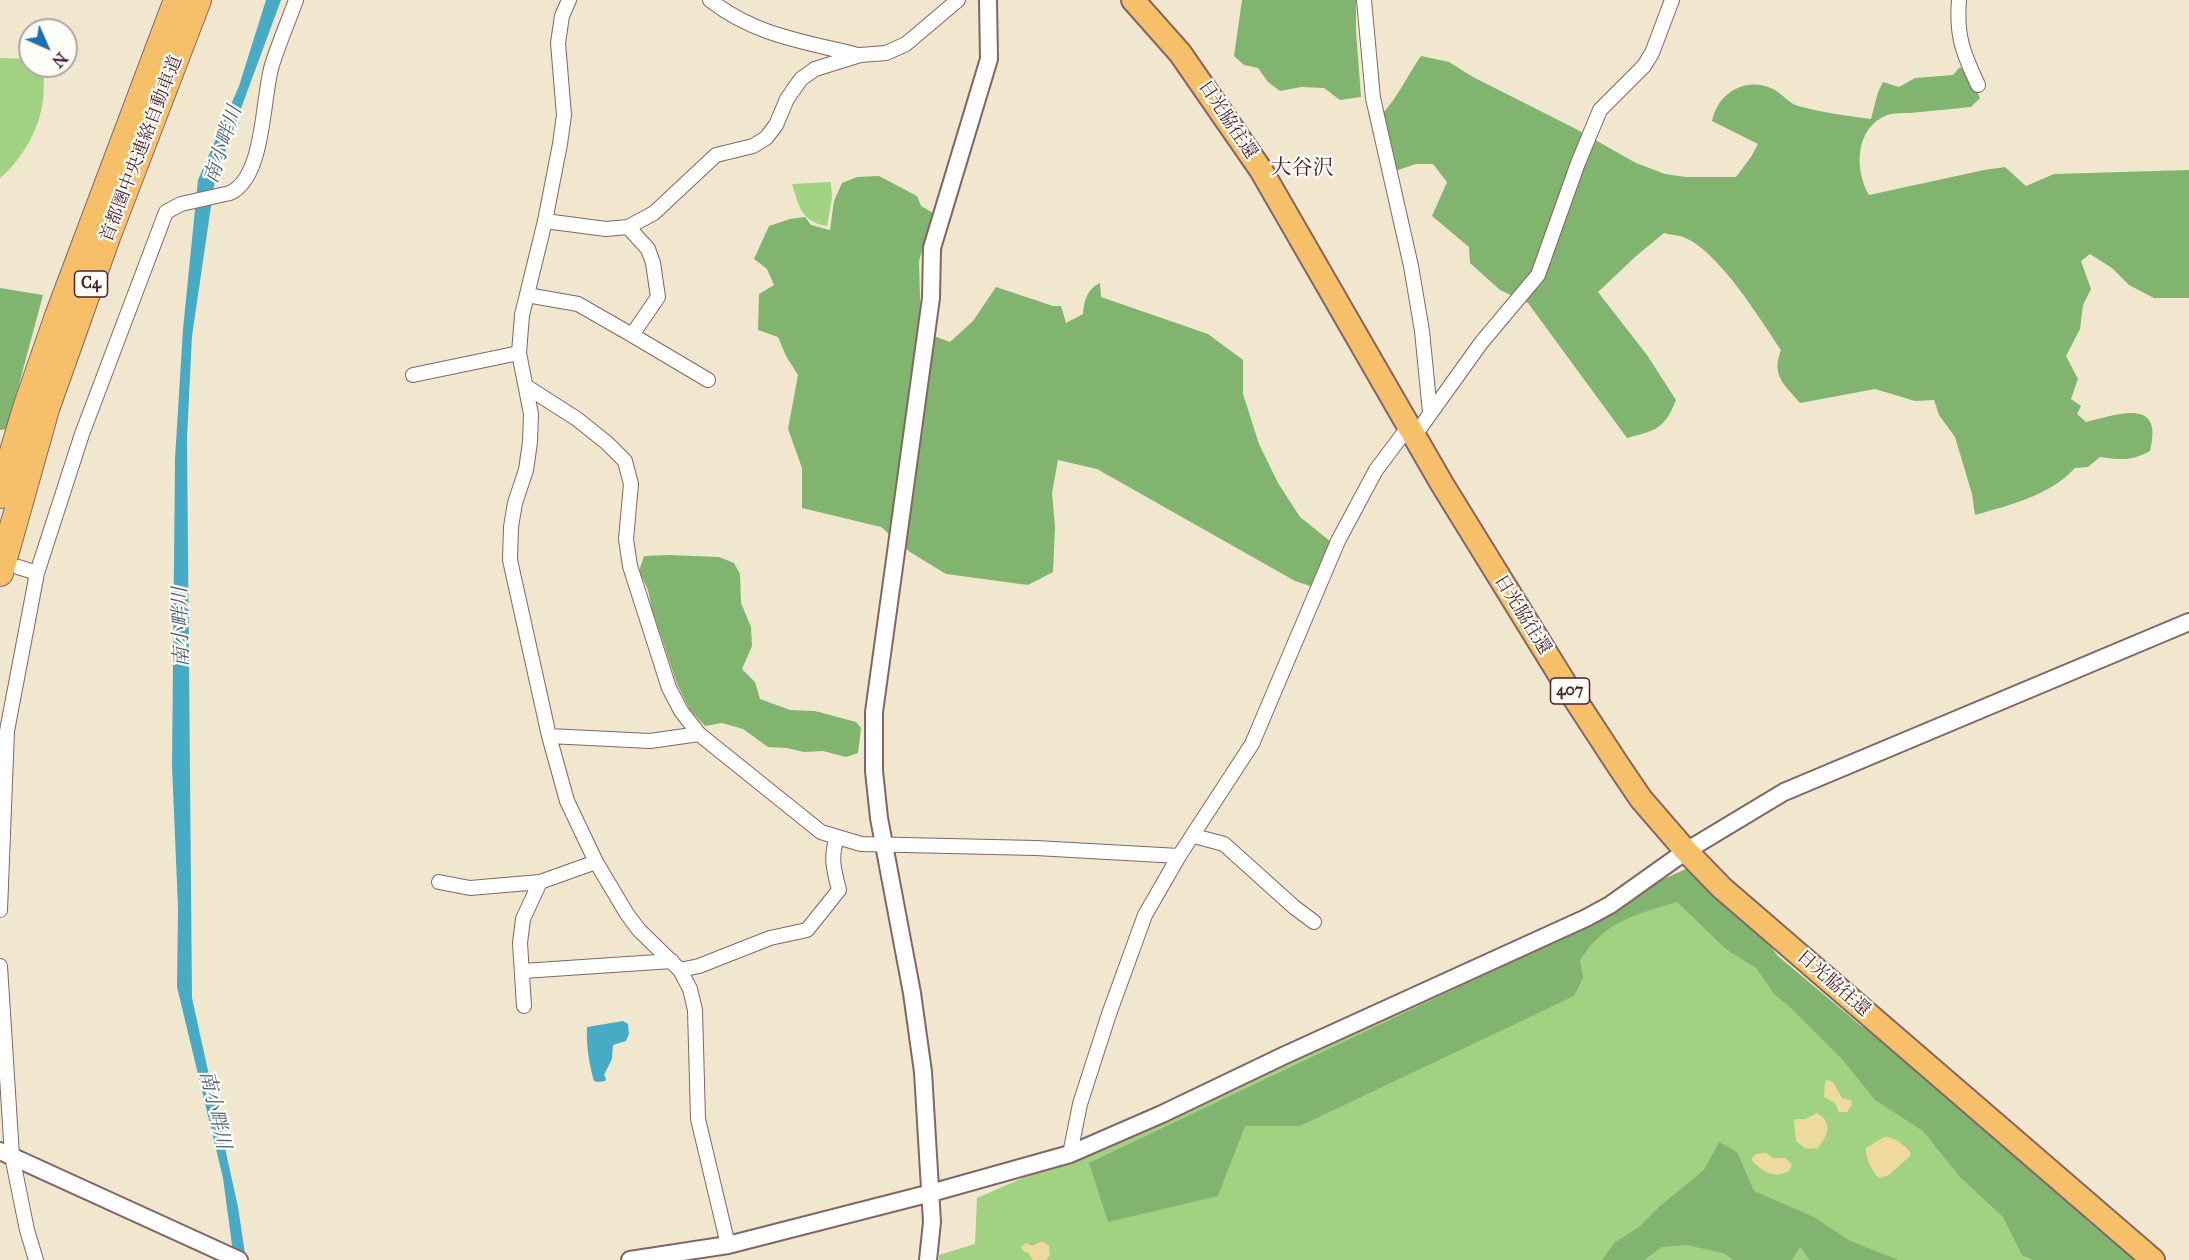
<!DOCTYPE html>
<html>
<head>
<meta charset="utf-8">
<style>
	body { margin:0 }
	#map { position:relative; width:2189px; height:1260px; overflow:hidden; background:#f1e7ce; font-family:"IM FELL Great Primer",serif }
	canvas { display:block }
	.north { position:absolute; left:18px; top:18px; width:60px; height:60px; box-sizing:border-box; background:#fdfcf7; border:2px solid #b5a4a5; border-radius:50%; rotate:135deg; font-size:16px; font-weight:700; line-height:24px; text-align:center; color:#4a1f2b }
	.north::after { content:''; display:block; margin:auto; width:21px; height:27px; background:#1f6fb2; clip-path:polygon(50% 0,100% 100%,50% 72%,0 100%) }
</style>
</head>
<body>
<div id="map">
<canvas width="2189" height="1260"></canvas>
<div class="north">N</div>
</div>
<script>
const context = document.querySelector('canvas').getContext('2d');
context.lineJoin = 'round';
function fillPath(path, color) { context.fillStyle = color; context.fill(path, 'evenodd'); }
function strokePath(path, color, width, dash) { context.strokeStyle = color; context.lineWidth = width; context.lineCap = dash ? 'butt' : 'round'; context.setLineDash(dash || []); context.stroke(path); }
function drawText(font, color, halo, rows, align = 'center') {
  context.font = font + ' "IM FELL Great Primer","Noto Serif JP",serif'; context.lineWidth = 4.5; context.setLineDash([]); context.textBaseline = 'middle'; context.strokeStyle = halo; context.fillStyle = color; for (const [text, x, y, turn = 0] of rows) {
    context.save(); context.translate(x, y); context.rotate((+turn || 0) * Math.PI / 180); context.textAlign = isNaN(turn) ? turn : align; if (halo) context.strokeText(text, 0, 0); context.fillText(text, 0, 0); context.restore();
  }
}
fillPath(new Path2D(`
	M 0,58 L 30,59 L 30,66 L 44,66 C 44,77 44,89 43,100 C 40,128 22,160 0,178 Z
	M 831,182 L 832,198 L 827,226 C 801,222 799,206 792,184 Z
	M 1683,888 L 2102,1260 L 939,1260 L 939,1255 L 975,1244 L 977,1198 Z`), '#a0d281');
fillPath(new Path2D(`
	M 1242,0 L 1356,0 L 1356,31 L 1361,97 L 1340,100 L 1324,88 L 1301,87 L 1280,91 L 1268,82 L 1258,68 L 1244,65 L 1234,56 Z
	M 1421,56 L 1449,62 L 1473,77 L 1574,128 L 1636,163 L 1665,174 L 1686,177 L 1736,177 L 1751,157 L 1758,144 L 1712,121 C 1718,92 1747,75 1775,90 C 1783,95 1789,103 1798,106 C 1821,112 1846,116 1871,119 L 1878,92 L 1883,82 L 1899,87 L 1915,78 L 1953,75 L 1960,67 L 1968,73 L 1980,98 L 1971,107 C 1951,109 1931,111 1910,113 C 1903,113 1894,113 1887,115 C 1855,128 1854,169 1869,195 L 1984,170 L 2005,167 L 2026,186 L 2054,174 L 2189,170 L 2189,298 L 2154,298 L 2129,285 L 2112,268 L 2090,254 L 2081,261 L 2091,289 L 2083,305 L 2080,329 L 2066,356 L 2078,379 L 2071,399 L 2081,406 L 2077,414 L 2086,422 C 2117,415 2164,396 2150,451 C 2132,461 2120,460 2100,457 L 2088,467 L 2075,468 C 2049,496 2010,505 1975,515 L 1972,494 L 1955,437 L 1939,415 L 1934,400 L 1915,401 L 1875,389 L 1800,403 C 1784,384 1771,376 1781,350 C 1760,319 1718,250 1683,237 C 1677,235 1670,235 1664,233 L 1635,257 L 1598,292 L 1647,355 L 1676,400 C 1664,430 1656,430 1627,438 L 1528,303 L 1500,290 L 1470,263 L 1469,247 L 1432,216 L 1447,182 L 1433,164 L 1416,164 L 1395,171 L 1381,115 C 1397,99 1407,76 1421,56 Z
	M 879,176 L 917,196 L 921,206 L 933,213 L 919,261 L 921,331 L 950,342 L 973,321 L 996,287 L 1053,306 L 1061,306 L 1066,323 L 1083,314 C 1084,301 1087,289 1100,283 L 1101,297 L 1208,334 L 1243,360 L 1243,394 L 1259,444 L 1278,483 L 1300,517 L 1330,541 L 1313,587 L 1295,581 L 1097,469 L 1058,460 L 1052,493 L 1055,527 L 1053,572 L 1028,585 L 946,574 L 910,552 L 881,527 L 802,508 L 802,468 L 788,429 L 798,375 L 786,356 L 778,337 L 758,330 L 759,294 L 774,285 L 767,269 L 754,259 L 769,226 L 790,219 L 805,217 L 811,225 L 830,230 L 834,201 L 842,183 L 857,177 Z
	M 0,288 L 43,295 L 7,429 L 0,430 Z
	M 670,555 L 719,557 L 734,563 L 740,574 L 741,603 L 751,627 L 752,646 L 742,669 L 755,682 L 760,699 L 790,710 L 815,711 L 856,722 L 861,728 L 858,753 L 846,757 L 823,751 L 804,752 L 787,748 L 768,747 L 743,729 L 722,723 L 705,726 L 690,710 L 677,684 L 652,609 L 648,590 L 639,571 L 644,556 Z
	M 1686,869 L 1704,880 L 1747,918 L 1778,956 L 1860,1025 L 1888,1042 L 2072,1200 L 2089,1222 L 2136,1260 L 2033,1260 L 2022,1255 L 2003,1217 L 1961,1178 L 1923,1131 L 1875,1100 L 1842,1059 L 1791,1008 L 1775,995 L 1756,968 L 1727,950 L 1677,902 C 1635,915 1606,920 1580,960 L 1583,978 L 1574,996 L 1300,1126 L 1245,1126 L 1218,1196 L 1108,1222 L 1089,1163 L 1619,911 L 1650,885 Z
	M 1719,1142 L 1737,1152 L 1754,1191 L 1814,1217 L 1850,1241 L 1899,1260 L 1810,1260 L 1800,1247 L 1792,1260 L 1734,1260 L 1723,1253 L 1687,1245 L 1662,1247 L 1644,1260 L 1602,1260 L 1614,1243 L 1639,1227 L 1660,1206 L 1704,1170 Z`), '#80b46f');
fillPath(new Path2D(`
	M 1827,1080 L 1833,1082 L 1842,1098 L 1852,1101 L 1851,1106 L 1847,1112 L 1839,1112 L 1835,1103 L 1824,1097 L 1825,1082 Z
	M 1817,1113 C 1834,1123 1827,1136 1818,1148 L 1806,1149 L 1796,1141 L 1794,1121 L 1796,1119 L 1805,1119 Z
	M 1884,1137 C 1893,1136 1905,1145 1911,1153 L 1910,1156 L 1889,1175 L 1880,1178 C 1872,1173 1865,1157 1866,1148 Z
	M 1766,1153 L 1773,1158 L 1785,1158 L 1792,1164 L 1790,1170 C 1776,1180 1764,1172 1753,1162 L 1752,1158 L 1756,1154 Z
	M 1040,1242 L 1044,1242 L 1049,1246 L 1050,1255 L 1046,1260 L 1033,1260 L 1027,1252 L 1024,1252 L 1021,1247 L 1026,1243 L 1032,1246 Z`), '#eeda9e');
fillPath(new Path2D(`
	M 266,0 L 281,0 L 215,179 L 192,336 L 187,438 L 192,998 L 238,1207 L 246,1260 L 234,1260 L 223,1178 L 177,987 L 178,908 L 172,766 L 175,459 L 183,329 L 198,180 L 239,86 Z
	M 623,1021 L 628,1024 L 629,1034 L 626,1041 L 613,1045 L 612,1059 L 604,1075 L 606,1079 L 605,1081 L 598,1082 L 594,1081 C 589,1064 586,1044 587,1027 Z`), '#47abc6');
const minor = new Path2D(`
	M 569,0 L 562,16 L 558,43 L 564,115 L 560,144 L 545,221 L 522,315 L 519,353 L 531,414 L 530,442 L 526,470 L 515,503 L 511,527 L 510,560 L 549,736 L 567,801 L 596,862 L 627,914 L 639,930 L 680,970 L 690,989 L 695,1010 L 698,1119 L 728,1245
	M 710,0 C 756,36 803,41 858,55
	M 1364,0 L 1373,98 L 1411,266 L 1422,331 L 1430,412
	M 1959,0 C 1956,36 1963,53 1978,85
	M 545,221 L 606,229 L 628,227 L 654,213 L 716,155 L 753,146 L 766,138 L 776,125 L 787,99 L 801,79 L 815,69 L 860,55 L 886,53 L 906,44 L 958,0
	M 527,295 L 578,304 L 632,335 L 658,297 L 653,263 L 648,249 L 628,227
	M 632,335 L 708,380
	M 413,375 L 519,353
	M 527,387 L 577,419 L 607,443 L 625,461 L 631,484 L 626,539 L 630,566 L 669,688 L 681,711 L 699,734 L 821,832 L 861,844 L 1036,848 L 1179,856
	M 1415,435 L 1481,343 L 1538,275 L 1578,163 L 1600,110 L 1644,66 L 1652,53 L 1672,0
	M 18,567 L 37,573
	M 549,736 L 650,741 L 699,734
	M 1194,836 L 1224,844 L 1294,907 L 1314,922
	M 439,882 L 470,888 L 540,882 L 596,862
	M 0,910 L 7,731 L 37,573 L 82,434 L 166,212 L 181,204 L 230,193 C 265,177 262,98 272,65 C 279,43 288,22 296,0
	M 0,966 L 12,1156 L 27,1230 L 36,1260
	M 680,970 L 699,966 L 770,938 L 807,930 L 839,890 C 834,870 830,858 837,837
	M 523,971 L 672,961
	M 524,1006 L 520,943 L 523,919 L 540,882
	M 1070,1154 L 1080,1104 L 1109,1014 L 1145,915 L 1179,856 L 1252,744 L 1338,541 L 1376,470 L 1409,426`);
const tertiary = new Path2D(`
	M 0,1151 L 239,1260
	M 630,1260 L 728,1245 L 931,1193 L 1070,1154 L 1162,1114 L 1283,1056 L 1586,918 L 1610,905 L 1686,851 L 1784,792 L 2189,622
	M 928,1260 L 932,1222 L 923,1072 L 912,993 L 879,818 L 874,771 L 874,712 L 931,298 L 932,248 L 989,59 L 988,0`);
const trunk = new Path2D(`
	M 1133,0 L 1180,53 L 1261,170 L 1442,484 L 1569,690 L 1618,765 L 1641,799 L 1686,851 L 1722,888 L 2153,1260`);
const motorway = new Path2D(`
	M 0,495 L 27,405 L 58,316 L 177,0
	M 0,573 L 46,409 L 107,237 L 198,0`);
strokePath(minor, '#846564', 16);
strokePath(tertiary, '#846564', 20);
strokePath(trunk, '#846564', 26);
strokePath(motorway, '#846564', 28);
strokePath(minor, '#fff', 14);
strokePath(tertiary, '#fff', 16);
strokePath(trunk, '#f6c06b', 22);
strokePath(motorway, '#f6c06b', 26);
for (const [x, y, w] of [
	[91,284,33],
	[1570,691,39]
]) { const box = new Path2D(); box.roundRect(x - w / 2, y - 13, w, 26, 4.5); context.fillStyle = '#fdfcf7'; context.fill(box); strokePath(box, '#4a1f2b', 1.5); }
drawText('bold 16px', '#4a1f2b', null, [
	["C4",91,284],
	["407",1570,691]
]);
drawText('18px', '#4a1f2b', '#fdfcf7', [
	["日光脇往還",1227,120,56],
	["首都圏中央連絡自動車道",142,149,-69],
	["日光脇往還",1522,615,58],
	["日光脇往還",1833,984,41]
]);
drawText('italic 20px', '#495e71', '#fdfcf7', [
	["南小畔川",224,145,-72],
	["南小畔川",182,627,-91],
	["南小畔川",214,1110,77]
]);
drawText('21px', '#4a1f2b', '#fdfcf7', [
	["大谷沢",1302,169]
]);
</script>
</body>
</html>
